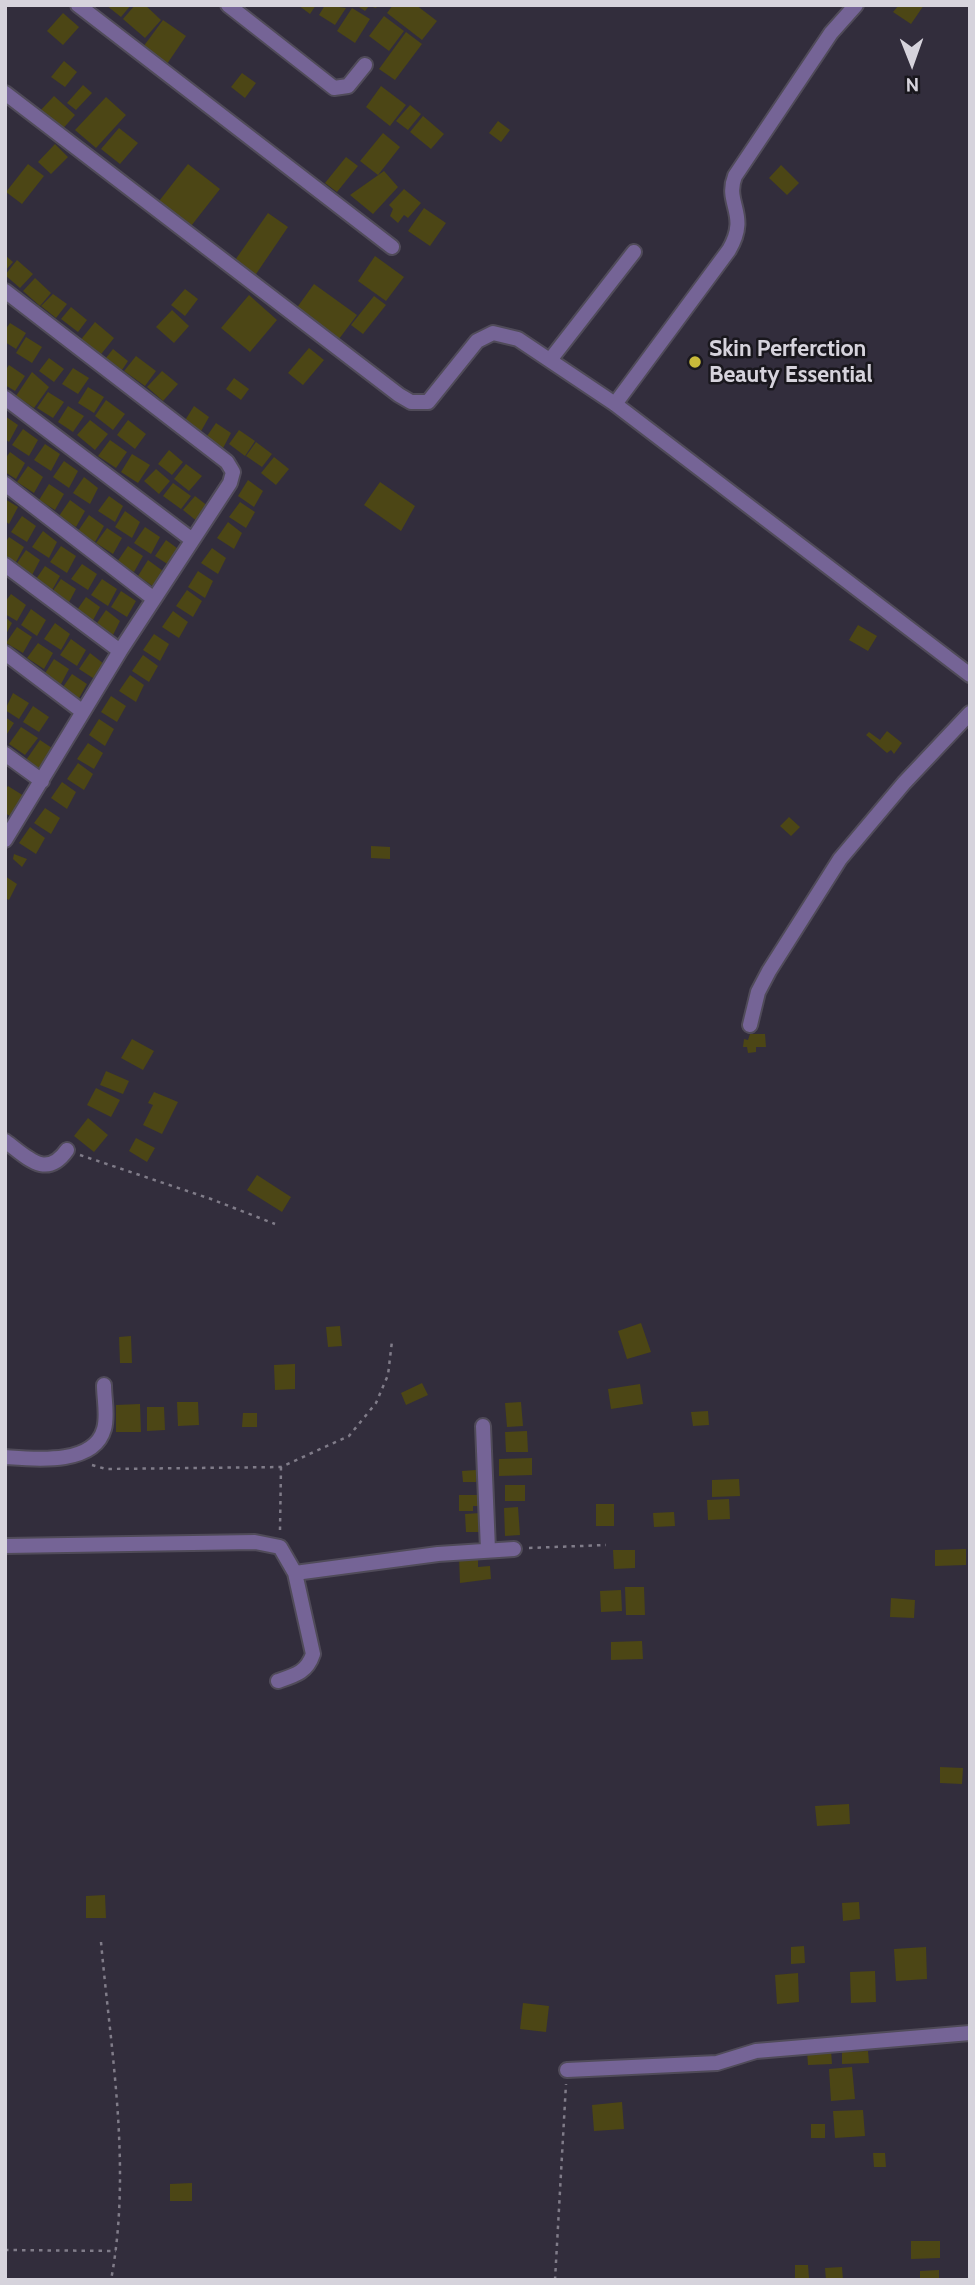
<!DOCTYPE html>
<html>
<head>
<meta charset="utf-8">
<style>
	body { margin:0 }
	#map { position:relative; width:975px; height:2285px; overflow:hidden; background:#322d3c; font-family:Cabin,sans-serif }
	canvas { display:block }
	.frame { position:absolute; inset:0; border:7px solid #d6d3dc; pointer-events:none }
	.north { position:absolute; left:877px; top:28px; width:70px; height:70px; -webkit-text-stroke:5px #19171d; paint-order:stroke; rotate:179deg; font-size:19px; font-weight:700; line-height:28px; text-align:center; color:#d6d3dc }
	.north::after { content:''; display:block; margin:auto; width:24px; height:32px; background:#d6d3dc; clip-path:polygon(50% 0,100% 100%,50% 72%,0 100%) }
</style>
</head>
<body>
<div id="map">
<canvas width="975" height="2285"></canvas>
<div class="frame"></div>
<div class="north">N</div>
</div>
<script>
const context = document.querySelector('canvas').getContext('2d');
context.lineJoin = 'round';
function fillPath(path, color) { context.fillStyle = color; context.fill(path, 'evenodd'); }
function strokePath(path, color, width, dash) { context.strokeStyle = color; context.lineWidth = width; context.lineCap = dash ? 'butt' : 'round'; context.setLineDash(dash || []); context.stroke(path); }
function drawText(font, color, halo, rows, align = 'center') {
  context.font = font + ' Cabin,sans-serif'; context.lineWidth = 5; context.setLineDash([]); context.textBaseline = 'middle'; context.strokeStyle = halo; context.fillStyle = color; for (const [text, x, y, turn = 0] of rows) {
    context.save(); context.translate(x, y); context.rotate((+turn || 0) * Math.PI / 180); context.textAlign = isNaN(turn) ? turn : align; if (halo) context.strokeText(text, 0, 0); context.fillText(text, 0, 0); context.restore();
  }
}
fillPath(new Path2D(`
	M 106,5 L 131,5 L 121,17 Z
	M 135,5 L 145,5 L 161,20 L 145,38 L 123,19 Z
	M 298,5 L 316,5 L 310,14 Z
	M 325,5 L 346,8 L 335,25 L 319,15 Z
	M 356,5 L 378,5 L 376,8 L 369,6 L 365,11 Z
	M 393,5 L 416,5 L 437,21 L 422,40 L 387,13 Z
	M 899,5 L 924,5 L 911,24 L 893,12 Z
	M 352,8 L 370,19 L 355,43 L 337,31 Z
	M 63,13 L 79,27 L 63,45 L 47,31 Z
	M 384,16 L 404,31 L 389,51 L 369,36 Z
	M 163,20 L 186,36 L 167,64 L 143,47 Z
	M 406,32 L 422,44 L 395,80 L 379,69 Z
	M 64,61 L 77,72 L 65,87 L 51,77 Z
	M 242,73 L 256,83 L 245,98 L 231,87 Z
	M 83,85 L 92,93 L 76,110 L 67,103 Z
	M 381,86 L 406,105 L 390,126 L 366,107 Z
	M 54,96 L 75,115 L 60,132 L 39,112 Z
	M 106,97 L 126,115 L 96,148 L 75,130 Z
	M 410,105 L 421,114 L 408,130 L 396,121 Z
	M 423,116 L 444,134 L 431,149 L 410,132 Z
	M 498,121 L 510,130 L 501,142 L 489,133 Z
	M 119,128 L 138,143 L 120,164 L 101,149 Z
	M 383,133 L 400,147 L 378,175 L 360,161 Z
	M 55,144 L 68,157 L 51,174 L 38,162 Z
	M 346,157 L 358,166 L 337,192 L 325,183 Z
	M 28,164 L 44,176 L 22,204 L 6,192 Z
	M 188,164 L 220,189 L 188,230 L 156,205 Z
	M 781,165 L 799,183 L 787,195 L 769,178 Z
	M 384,171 L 398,187 L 373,214 L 350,195 Z
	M 404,189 L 421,203 L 408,218 L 404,215 L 398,223 L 390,216 L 393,209 L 389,205 Z
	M 424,208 L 446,223 L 430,246 L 408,231 Z
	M 268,213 L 288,227 L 254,277 L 233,263 Z
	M 5,255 L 13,262 L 5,271 Z
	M 375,256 L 404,277 L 386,301 L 358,281 Z
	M 17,260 L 33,274 L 20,288 L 5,275 Z
	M 35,278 L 51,293 L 40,306 L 23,291 Z
	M 314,284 L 357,315 L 336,343 L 293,313 Z
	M 185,289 L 198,299 L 185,316 L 171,305 Z
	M 53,294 L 67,304 L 56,318 L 41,306 Z
	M 249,295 L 277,320 L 250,352 L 221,328 Z
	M 374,296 L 386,305 L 363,334 L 351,325 Z
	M 71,307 L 87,320 L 78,332 L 61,319 Z
	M 172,310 L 189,326 L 174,343 L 156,327 Z
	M 95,322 L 114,338 L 98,358 L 79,342 Z
	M 10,323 L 26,333 L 16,349 L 5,342 L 5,330 Z
	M 26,337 L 42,347 L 32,363 L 16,353 Z
	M 309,348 L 324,360 L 303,385 L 288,373 Z
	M 113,349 L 128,361 L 122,370 L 106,358 Z
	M 136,356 L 156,371 L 145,386 L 124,371 Z
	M 49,358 L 64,369 L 54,382 L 39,371 Z
	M 9,365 L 25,376 L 15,391 L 5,385 L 5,371 Z
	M 73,368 L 89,378 L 78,394 L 62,384 Z
	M 162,371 L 178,384 L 163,401 L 147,387 Z
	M 32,372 L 49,387 L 34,408 L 16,396 Z
	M 234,378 L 249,389 L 241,400 L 226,389 Z
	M 88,387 L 104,397 L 94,413 L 78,403 Z
	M 48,392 L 64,402 L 53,418 L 37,408 Z
	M 106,400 L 125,414 L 113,430 L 95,416 Z
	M 68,406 L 84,416 L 73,432 L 58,422 Z
	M 194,406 L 209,417 L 200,433 L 184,422 Z
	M 5,416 L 18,425 L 9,442 L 5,439 Z
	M 90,420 L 108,434 L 95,450 L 77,435 Z
	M 128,420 L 146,434 L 135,449 L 117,435 Z
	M 216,423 L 231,433 L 222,450 L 205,439 Z
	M 23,429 L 38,440 L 29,456 L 12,445 Z
	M 239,430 L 255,441 L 245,456 L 229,444 Z
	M 110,440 L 127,452 L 116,468 L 98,456 Z
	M 256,442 L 272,454 L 262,467 L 246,456 Z
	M 45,444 L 60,454 L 51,471 L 34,460 Z
	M 169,450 L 183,462 L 172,475 L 158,464 Z
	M 10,452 L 25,463 L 16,479 L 5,472 L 5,459 Z
	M 132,454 L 150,465 L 138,483 L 121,472 Z
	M 274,457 L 289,469 L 276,485 L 261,473 Z
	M 64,461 L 78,471 L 69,488 L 53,477 Z
	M 186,464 L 202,476 L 189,491 L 174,479 Z
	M 28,466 L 43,477 L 34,493 L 17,482 Z
	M 156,469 L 170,481 L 159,494 L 144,481 Z
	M 84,477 L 98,488 L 90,504 L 73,493 Z
	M 248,480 L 263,491 L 254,507 L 238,496 Z
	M 380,482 L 415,506 L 401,531 L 364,505 Z
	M 173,483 L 191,496 L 181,509 L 163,496 Z
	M 49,484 L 64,494 L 55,510 L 39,500 Z
	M 109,496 L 123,506 L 115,522 L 98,511 Z
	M 195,496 L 209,507 L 198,522 L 183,510 Z
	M 5,499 L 18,507 L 9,524 L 5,521 Z
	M 70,500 L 85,511 L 76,527 L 59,516 Z
	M 240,502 L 255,512 L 246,528 L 229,517 Z
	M 125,511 L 140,522 L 132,538 L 115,527 Z
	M 89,515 L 104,526 L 95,542 L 78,531 Z
	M 22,516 L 36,526 L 27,542 L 11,532 Z
	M 228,522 L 242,533 L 234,549 L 217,538 Z
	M 145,527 L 160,537 L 151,554 L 134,543 Z
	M 107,528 L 122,538 L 113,554 L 96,543 Z
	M 43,531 L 57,542 L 49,558 L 32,547 Z
	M 9,537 L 24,547 L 15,564 L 5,557 L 5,543 Z
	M 166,540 L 181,551 L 172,567 L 155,556 Z
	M 61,546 L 76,556 L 67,573 L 50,562 Z
	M 128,546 L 143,556 L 134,572 L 117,562 Z
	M 212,548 L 226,558 L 218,574 L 201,563 Z
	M 26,550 L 40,560 L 31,577 L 15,566 Z
	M 148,560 L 163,571 L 154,587 L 138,576 Z
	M 82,564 L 97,574 L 88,590 L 71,579 Z
	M 45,566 L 60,576 L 51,592 L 34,582 Z
	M 198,571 L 213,581 L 205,598 L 188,587 Z
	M 61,579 L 76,589 L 67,606 L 50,595 Z
	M 102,579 L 117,589 L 108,606 L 91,595 Z
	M 187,590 L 202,601 L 193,617 L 176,606 Z
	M 121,591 L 136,601 L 127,617 L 111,607 Z
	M 11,594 L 26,605 L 17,621 L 5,614 L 5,602 Z
	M 86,597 L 100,607 L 91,624 L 75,613 Z
	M 31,609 L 46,620 L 37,636 L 21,625 Z
	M 106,610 L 120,621 L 112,637 L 95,626 Z
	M 173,611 L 188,622 L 179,638 L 162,627 Z
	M 5,617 L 12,623 L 5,636 Z
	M 55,623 L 70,634 L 61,650 L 44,639 Z
	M 858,625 L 877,636 L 868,651 L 849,640 Z
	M 17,627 L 32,637 L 23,653 L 6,643 Z
	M 154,634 L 169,644 L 160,661 L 143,650 Z
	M 71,639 L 86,650 L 77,666 L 60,655 Z
	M 38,643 L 53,653 L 44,669 L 27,658 Z
	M 90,653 L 104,664 L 96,680 L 79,669 Z
	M 143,655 L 158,666 L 149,682 L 132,671 Z
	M 54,659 L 69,669 L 60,686 L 44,675 Z
	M 72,674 L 87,684 L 78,700 L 61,690 Z
	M 130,675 L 144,685 L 136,702 L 119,691 Z
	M 13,693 L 29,703 L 19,719 L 5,710 Z
	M 111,696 L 126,706 L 117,722 L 101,712 Z
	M 33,706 L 49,717 L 39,732 L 23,722 Z
	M 5,717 L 14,723 L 5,737 Z
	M 99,719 L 114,729 L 105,746 L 89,735 Z
	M 21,727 L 38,738 L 25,755 L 9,744 Z
	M 887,731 L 902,743 L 894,754 L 891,750 L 887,753 L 866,735 L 869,732 L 880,740 Z
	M 40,740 L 55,750 L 39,773 L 24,763 Z
	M 88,743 L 103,753 L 94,769 L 77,759 Z
	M 78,763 L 93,774 L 84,790 L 67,779 Z
	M 62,782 L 76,792 L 67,809 L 51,798 Z
	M 8,786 L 24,796 L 10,816 L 5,813 L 5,790 Z
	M 45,808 L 60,818 L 51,834 L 34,823 Z
	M 789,817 L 800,827 L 791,836 L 780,826 Z
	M 30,827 L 45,838 L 36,854 L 19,843 Z
	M 371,846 L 390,847 L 390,859 L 371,858 Z
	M 14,854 L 27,859 L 22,867 L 13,859 Z
	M 5,876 L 17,884 L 9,900 L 5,898 Z
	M 750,1034 L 765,1034 L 766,1047 L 756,1047 L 756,1052 L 748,1053 L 747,1047 L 743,1047 L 744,1039 L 748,1040 Z
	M 132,1039 L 154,1051 L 143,1070 L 121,1058 Z
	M 106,1071 L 129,1081 L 123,1094 L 100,1085 Z
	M 96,1088 L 120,1100 L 111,1117 L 87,1105 Z
	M 154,1092 L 178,1102 L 162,1134 L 143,1125 L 153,1105 L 148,1103 Z
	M 88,1118 L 108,1135 L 94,1152 L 74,1136 Z
	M 136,1138 L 155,1148 L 147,1162 L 129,1151 Z
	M 257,1175 L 291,1197 L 282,1212 L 247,1190 Z
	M 641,1323 L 651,1352 L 627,1359 L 618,1331 Z
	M 340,1326 L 342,1346 L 328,1347 L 326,1327 Z
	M 131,1336 L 132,1363 L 120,1363 L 119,1337 Z
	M 295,1364 L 295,1389 L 275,1390 L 274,1365 Z
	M 422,1383 L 428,1395 L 406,1405 L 401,1393 Z
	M 640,1384 L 643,1404 L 611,1409 L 608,1389 Z
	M 177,1402 L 198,1402 L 199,1425 L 178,1426 Z
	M 521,1402 L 523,1426 L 507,1427 L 505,1403 Z
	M 140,1404 L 141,1432 L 116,1432 L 116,1405 Z
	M 147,1407 L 164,1407 L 165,1430 L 147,1431 Z
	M 708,1411 L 709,1425 L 693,1426 L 691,1412 Z
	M 243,1413 L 257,1413 L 257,1427 L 242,1427 Z
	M 527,1431 L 528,1452 L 506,1452 L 505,1432 Z
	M 532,1458 L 532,1475 L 499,1476 L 499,1459 Z
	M 476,1470 L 476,1482 L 463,1482 L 462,1471 Z
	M 739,1479 L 740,1496 L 712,1497 L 712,1480 Z
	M 505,1485 L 525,1485 L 525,1501 L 505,1501 Z
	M 459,1495 L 481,1495 L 482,1506 L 473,1506 L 473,1511 L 459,1511 Z
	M 729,1499 L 730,1519 L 708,1520 L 707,1500 Z
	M 596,1504 L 614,1504 L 614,1526 L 596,1526 Z
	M 518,1507 L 520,1535 L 505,1536 L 504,1508 Z
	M 674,1512 L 675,1526 L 654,1527 L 653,1513 Z
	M 480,1513 L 480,1532 L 466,1532 L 465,1514 Z
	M 966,1549 L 966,1565 L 935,1566 L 935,1550 Z
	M 613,1550 L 635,1550 L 635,1568 L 614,1569 Z
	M 478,1556 L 478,1567 L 490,1566 L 491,1579 L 460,1583 L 459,1557 Z
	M 625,1587 L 644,1587 L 645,1615 L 626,1615 Z
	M 621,1590 L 622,1611 L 601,1612 L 600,1591 Z
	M 891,1598 L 915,1600 L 914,1618 L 890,1617 Z
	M 642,1641 L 643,1659 L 611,1660 L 611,1642 Z
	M 940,1767 L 963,1768 L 962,1784 L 940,1783 Z
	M 849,1804 L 850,1824 L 817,1826 L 815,1806 Z
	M 105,1895 L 106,1918 L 86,1918 L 86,1896 Z
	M 859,1902 L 860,1919 L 843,1921 L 842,1903 Z
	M 804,1946 L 805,1963 L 791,1964 L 791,1947 Z
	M 926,1947 L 927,1979 L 896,1981 L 894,1949 Z
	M 875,1971 L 876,2002 L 851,2003 L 850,1972 Z
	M 798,1973 L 799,2002 L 777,2004 L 775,1975 Z
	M 523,2003 L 549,2006 L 546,2032 L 520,2029 Z
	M 831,2050 L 832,2064 L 808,2065 L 807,2051 Z
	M 868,2051 L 869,2063 L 842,2064 L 842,2052 Z
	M 852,2067 L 855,2099 L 831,2101 L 829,2069 Z
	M 622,2102 L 624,2129 L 594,2131 L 592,2105 Z
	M 863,2110 L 865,2136 L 835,2138 L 833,2111 Z
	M 811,2124 L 825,2124 L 825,2138 L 811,2138 Z
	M 873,2153 L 885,2153 L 886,2167 L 874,2167 Z
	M 192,2183 L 192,2201 L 170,2201 L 170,2184 Z
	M 911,2241 L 940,2241 L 940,2258 L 911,2259 Z
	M 795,2265 L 808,2265 L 809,2278 L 795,2279 Z
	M 842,2267 L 843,2280 L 826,2280 L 825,2268 Z
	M 939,2270 L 939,2280 L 920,2280 L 920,2271 Z`), '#4c4615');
const minor = new Path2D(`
	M 78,5 L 392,247
	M 228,5 L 334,88 L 348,86 L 365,65
	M 5,93 L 399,395 L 411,402 L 428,402 L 477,341 L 493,333 L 518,339 L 615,404 L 970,675
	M 5,291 L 227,462 L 233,472 L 230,483 L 120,651 L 5,840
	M 550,360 L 634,252
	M 5,398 L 191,539
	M 615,404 L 729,250 C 750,214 724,204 735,176 L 831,33 L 856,5
	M 5,484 L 154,599
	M 5,565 L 120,651
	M 5,653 L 83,712
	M 5,754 L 42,781
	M 750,1025 L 758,992 L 769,971 L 840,859 L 904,783 L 970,713
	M 5,1141 C 27,1157 46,1180 67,1150
	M 483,1426 L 488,1550
	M 5,1457 C 33,1459 94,1466 104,1429 C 108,1416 104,1399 104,1385
	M 5,1546 L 255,1542 L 280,1547 L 295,1573 L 313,1654 C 307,1672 296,1675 278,1681
	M 295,1573 L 438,1554 L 514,1549
	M 567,2070 L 717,2063 L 756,2051 L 970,2033`);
strokePath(minor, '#504b59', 18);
strokePath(new Path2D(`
	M 80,1155 L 211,1199 L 275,1224
	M 92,1465 L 106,1469 L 281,1467 L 349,1436 L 376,1403 L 388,1375 L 392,1341
	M 280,1530 L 281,1467
	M 529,1548 L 606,1545
	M 101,1942 C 111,2053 132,2169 111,2280
	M 5,2250 L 116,2251
	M 555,2280 L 566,2084`), '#807c89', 2.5, [3.5, 5]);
strokePath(minor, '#756496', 14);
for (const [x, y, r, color] of [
	[695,362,7,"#c9ba3a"]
]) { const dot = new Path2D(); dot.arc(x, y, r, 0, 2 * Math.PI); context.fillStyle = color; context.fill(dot); strokePath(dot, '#19171d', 2.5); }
drawText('bold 23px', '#d6d3dc', '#19171d', [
	["Skin Perferction",709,349],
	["Beauty Essential",709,375]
], 'left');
</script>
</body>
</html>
